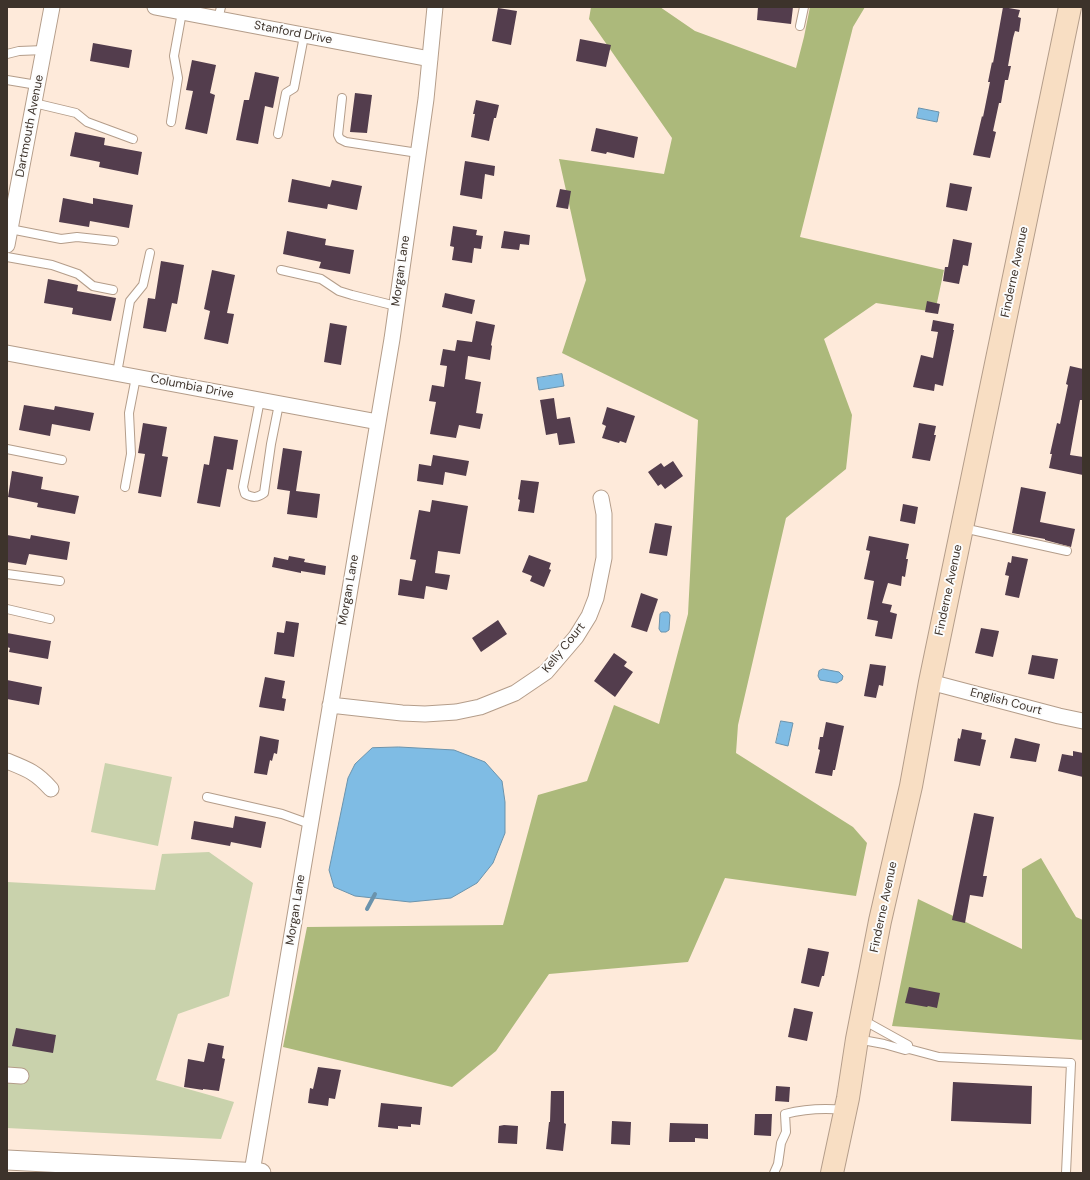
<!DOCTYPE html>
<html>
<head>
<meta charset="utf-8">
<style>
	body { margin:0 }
	#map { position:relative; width:1090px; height:1180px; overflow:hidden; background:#feeada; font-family:"DM Sans",sans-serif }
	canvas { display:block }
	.frame { position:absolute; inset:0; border:8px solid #3d332b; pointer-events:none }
</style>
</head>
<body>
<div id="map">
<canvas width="1090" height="1180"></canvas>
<div class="frame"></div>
</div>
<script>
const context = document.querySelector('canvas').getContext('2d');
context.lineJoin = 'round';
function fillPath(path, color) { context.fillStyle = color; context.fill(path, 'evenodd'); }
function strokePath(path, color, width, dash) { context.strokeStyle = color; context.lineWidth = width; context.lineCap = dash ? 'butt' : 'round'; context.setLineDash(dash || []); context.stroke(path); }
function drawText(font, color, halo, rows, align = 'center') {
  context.font = font + ' "DM Sans",sans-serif'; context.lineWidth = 4; context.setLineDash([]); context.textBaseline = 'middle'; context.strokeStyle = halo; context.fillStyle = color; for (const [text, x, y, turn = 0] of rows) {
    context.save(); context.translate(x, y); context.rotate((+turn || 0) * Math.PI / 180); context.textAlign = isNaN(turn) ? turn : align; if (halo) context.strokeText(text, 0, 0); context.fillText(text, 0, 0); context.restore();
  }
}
fillPath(new Path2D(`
	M 105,763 L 172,777 L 158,846 L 91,832 Z
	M 209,852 L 253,883 L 229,996 L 178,1014 L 156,1080 L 234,1102 L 221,1139 L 7,1128 L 7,882 L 155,890 L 162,854 Z`), '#c9d2ac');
fillPath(new Path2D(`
	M 591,7 L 660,7 L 695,31 L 796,68 L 804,37 L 810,7 L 865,7 L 853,27 L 800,237 L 944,270 L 935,312 L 876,303 L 824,339 L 852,415 L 846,469 L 786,518 L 738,725 L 736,753 L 853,827 L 867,843 L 856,896 L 725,878 L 688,962 L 549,974 L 496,1051 L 452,1087 L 283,1047 L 307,927 L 503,925 L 538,795 L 587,781 L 614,705 L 659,724 L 688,614 L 698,420 L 562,353 L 586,280 L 559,159 L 664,174 L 672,138 L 589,19 Z
	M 1041,858 L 1076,917 L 1083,920 L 1083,1040 L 892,1026 L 918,899 L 1022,949 L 1022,869 Z`), '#acb97b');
const water = new Path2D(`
	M 919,108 L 939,112 L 937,122 L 917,118 Z
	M 562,374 L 564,386 L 539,390 L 537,378 Z
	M 663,612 L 668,612 L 670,615 L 669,630 L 666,632 L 661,632 L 659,629 L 660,614 Z
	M 823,669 L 839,672 L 843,676 L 842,680 L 837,683 L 820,680 L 818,676 L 819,671 Z
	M 781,721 L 793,723 L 788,746 L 776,743 Z
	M 399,747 L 454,750 L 485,762 L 502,781 L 505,802 L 505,833 L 493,863 L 477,883 L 451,898 L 410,902 L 355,896 L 334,887 L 329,870 L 348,778 L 355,764 L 372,748 Z`);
fillPath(water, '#7fbce4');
strokePath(water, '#6b93ac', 1);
strokePath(new Path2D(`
	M 367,909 L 375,894`), '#6b93ac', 4);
fillPath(new Path2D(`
	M 758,7 L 793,7 L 791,24 L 757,20 Z
	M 1003,7 L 1020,10 L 1018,17 L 1021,18 L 1019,32 L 1015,31 L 1013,38 L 1008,66 L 1011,66 L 1008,80 L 1005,80 L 1001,103 L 999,103 L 993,131 L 996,132 L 990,158 L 973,155 L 982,116 L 983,117 L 990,82 L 988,82 L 992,62 L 993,63 Z
	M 498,8 L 517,11 L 511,45 L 492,41 Z
	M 580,39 L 611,45 L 606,67 L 576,61 Z
	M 93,43 L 132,50 L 129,68 L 90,61 Z
	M 192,60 L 216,65 L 210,93 L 215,95 L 207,134 L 185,129 L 193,91 L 186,90 Z
	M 255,72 L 279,77 L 273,108 L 265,106 L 258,144 L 236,140 L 244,100 L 249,100 Z
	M 355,93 L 372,95 L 367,133 L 350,132 Z
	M 476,100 L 499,105 L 496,118 L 494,118 L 489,141 L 471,137 L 475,114 L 473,114 Z
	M 596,128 L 638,137 L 634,158 L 607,152 L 606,154 L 591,151 Z
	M 75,132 L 105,138 L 104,145 L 142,152 L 138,175 L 99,167 L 100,162 L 70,156 Z
	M 465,161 L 495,166 L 494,176 L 485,174 L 482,199 L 460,195 Z
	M 292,179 L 330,187 L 332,180 L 362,186 L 357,210 L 328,204 L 327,209 L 288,202 Z
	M 950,183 L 972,187 L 967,211 L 946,207 Z
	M 560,189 L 571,191 L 568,209 L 556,207 Z
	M 63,198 L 93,204 L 93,198 L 133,205 L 129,228 L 90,221 L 89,227 L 59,222 Z
	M 453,226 L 477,230 L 476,235 L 483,236 L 481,249 L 474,248 L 472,263 L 452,260 L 454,247 L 450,246 Z
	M 287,231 L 326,239 L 325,245 L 354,250 L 350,274 L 319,268 L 321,262 L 283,254 Z
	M 504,231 L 530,235 L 529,245 L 520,244 L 519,250 L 501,248 Z
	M 953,239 L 972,243 L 968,266 L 963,265 L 959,284 L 943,281 L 945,267 L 948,267 Z
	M 161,261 L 184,265 L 177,304 L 172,303 L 166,332 L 143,328 L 148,298 L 155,299 Z
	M 212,270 L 235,275 L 227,313 L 234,314 L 228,344 L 204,339 L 210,311 L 204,309 Z
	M 48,279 L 78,285 L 77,291 L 116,298 L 111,321 L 72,314 L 73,308 L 44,303 Z
	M 445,293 L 475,300 L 472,314 L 442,307 Z
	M 927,301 L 940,304 L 938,314 L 925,312 Z
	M 933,320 L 954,324 L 953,330 L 954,330 L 943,386 L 935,384 L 934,391 L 913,387 L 921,355 L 933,358 L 938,332 L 931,331 Z
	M 476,321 L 495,325 L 491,345 L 492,346 L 490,360 L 468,356 L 465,379 L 481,382 L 476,413 L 483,414 L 480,429 L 459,425 L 456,438 L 430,434 L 436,402 L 429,401 L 432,385 L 444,387 L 447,366 L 440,365 L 443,349 L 455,351 L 457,340 L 472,342 Z
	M 330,323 L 347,326 L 341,365 L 324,362 Z
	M 1070,366 L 1083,369 L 1083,400 L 1080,400 L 1070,455 L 1083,457 L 1083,475 L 1049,468 L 1052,454 L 1050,454 L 1057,423 L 1060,424 L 1068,385 L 1066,384 Z
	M 554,398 L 557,419 L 570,417 L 575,443 L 559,445 L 557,433 L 546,435 L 540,400 Z
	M 24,405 L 54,410 L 55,406 L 94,413 L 90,431 L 52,424 L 50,436 L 19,430 Z
	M 607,407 L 635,416 L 626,443 L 620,441 L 619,443 L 602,438 L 606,426 L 602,424 Z
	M 143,423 L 167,427 L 162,456 L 168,457 L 161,497 L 138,493 L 145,454 L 138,453 Z
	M 919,423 L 936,426 L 934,435 L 936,435 L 930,461 L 912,458 Z
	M 214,436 L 238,440 L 233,470 L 227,469 L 220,507 L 197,503 L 204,464 L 209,465 Z
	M 283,448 L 302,451 L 296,491 L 320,494 L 317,518 L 287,514 L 290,491 L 277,489 Z
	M 433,455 L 469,461 L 466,476 L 445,472 L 443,485 L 417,481 L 419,464 L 431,466 Z
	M 673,461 L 683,476 L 665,489 L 661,484 L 658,486 L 648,472 L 661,463 L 664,467 Z
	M 12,471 L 43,477 L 41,489 L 79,496 L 75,514 L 37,507 L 38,503 L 8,497 Z
	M 521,480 L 539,482 L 534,513 L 518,511 L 520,500 L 518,499 Z
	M 1021,487 L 1046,492 L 1040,522 L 1075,529 L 1071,547 L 1045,540 L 1045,539 L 1012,533 Z
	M 432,500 L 468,506 L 460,554 L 438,551 L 435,573 L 450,575 L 447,590 L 426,586 L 424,599 L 398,595 L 400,579 L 412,581 L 416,560 L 410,559 L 419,510 L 430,512 Z
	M 903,504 L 918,507 L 915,524 L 900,521 Z
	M 655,523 L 672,526 L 667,556 L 649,553 Z
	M 7,535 L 30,539 L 31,535 L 70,542 L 67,560 L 29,554 L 26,565 L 7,562 Z
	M 869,536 L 909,544 L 906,559 L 908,559 L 905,577 L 902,576 L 901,586 L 888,583 L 882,603 L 892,605 L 890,612 L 897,614 L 892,639 L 875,636 L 878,621 L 867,619 L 874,581 L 864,579 L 870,551 L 866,550 Z
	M 529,555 L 551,563 L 549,569 L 551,570 L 544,587 L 530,581 L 532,576 L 522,572 Z
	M 289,556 L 305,559 L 304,562 L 326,566 L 325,575 L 301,571 L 301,573 L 272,567 L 274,557 L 288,560 Z
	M 1012,556 L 1028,559 L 1019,598 L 1005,595 L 1009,576 L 1005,575 L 1008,562 L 1011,563 Z
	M 641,593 L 658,599 L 647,632 L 631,627 Z
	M 498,620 L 507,634 L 481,652 L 472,638 Z
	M 286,621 L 299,623 L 294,657 L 274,654 L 277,632 L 284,633 Z
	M 981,628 L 999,631 L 993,657 L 975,653 Z
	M 7,633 L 51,641 L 48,659 L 9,652 L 10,648 L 7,647 Z
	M 614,653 L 627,662 L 624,666 L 633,672 L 615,697 L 594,681 Z
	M 1032,655 L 1058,659 L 1054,679 L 1028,674 Z
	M 870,664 L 886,666 L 883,686 L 879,685 L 876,698 L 864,696 Z
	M 265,677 L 285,681 L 282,698 L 286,699 L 284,711 L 259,707 Z
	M 7,680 L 42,687 L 39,705 L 7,699 Z
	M 826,722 L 844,726 L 835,770 L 833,770 L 832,776 L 815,773 L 820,750 L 818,749 L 820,737 L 823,737 Z
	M 962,729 L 982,733 L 981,739 L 986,740 L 980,766 L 954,761 L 958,738 L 960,739 Z
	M 260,736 L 279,740 L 277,754 L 274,753 L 272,761 L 270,760 L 267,775 L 254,773 Z
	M 1015,738 L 1040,744 L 1036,762 L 1010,758 Z
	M 1073,751 L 1083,753 L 1083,777 L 1058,771 L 1062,754 L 1073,756 Z
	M 974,813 L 994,817 L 983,876 L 987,876 L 983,897 L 970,895 L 965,923 L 952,920 Z
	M 235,816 L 266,822 L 261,848 L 231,842 L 230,846 L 191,839 L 194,821 L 233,828 Z
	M 808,948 L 829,952 L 824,976 L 822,976 L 819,987 L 801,983 Z
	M 909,987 L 940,993 L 937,1008 L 928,1006 L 927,1007 L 905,1003 Z
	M 794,1008 L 813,1012 L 807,1041 L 788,1037 Z
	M 16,1028 L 56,1035 L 53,1053 L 12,1046 Z
	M 208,1043 L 224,1046 L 222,1058 L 225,1059 L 219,1091 L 203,1089 L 203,1090 L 184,1087 L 188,1059 L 204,1062 Z
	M 318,1067 L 341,1070 L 335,1099 L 329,1098 L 328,1106 L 308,1103 L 310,1088 L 313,1089 Z
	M 953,1082 L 1032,1086 L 1031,1124 L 951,1121 Z
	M 776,1086 L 790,1087 L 789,1102 L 775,1101 Z
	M 551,1091 L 564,1091 L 564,1123 L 566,1124 L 563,1151 L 546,1149 L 549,1122 L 550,1122 Z
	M 381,1103 L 422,1107 L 420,1125 L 411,1124 L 411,1127 L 398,1126 L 398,1129 L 378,1127 Z
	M 755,1114 L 772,1114 L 771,1136 L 754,1135 Z
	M 612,1121 L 631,1122 L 630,1145 L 611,1144 Z
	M 670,1123 L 708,1124 L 708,1139 L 695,1138 L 695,1142 L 669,1142 Z
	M 504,1125 L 518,1126 L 517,1144 L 498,1143 L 499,1126 Z`), '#533d4d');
const service = new Path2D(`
	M 218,19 L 221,7
	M 800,26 L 804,7
	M 7,54 L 19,51 L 44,50
	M 7,80 L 37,85
	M 342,98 L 338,135 L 340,139 L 346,142 L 418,153
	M 34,103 L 76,113 L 87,122 L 133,139
	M 171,122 L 178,78 L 174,56 L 182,12
	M 278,134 L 286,93 L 294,88 L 304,36
	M 10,229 L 61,239 L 77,237 L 114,241
	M 7,257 L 52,265 L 78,274 L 93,286 L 113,290
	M 281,270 L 321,279 L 339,291 L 352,295 L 396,306
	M 117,373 L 130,301 L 143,285 L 150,253
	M 260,400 L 243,487 L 245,494 C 253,498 257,498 264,493 L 271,444 L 279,404
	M 7,449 L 62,460
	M 125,487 L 131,454 L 129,413 L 136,377
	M 963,528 L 1067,551
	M 7,574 L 60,581
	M 7,609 L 50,619
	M 207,797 L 282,814 L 310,824
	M 863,1020 L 908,1045 L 909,1049
	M 857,1039 L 884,1044 L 905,1050 L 909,1049 L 939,1057 L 1071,1063 L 1066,1173
	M 774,1173 L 778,1164 L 781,1143 L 786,1132 L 785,1114 C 805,1109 824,1108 844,1110`);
const minor = new Path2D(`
	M 155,7 L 430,59
	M 7,245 L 52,7
	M 7,353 L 378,422
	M 930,682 L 1059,716 L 1083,721
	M 330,705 L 402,713 L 425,714 L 456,712 L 480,707 L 515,693 L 546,672 L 576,637 L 589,616 L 596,598 L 604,558 L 604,514 L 601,498
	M 7,761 C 27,769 36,772 51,789
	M 7,1075 L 21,1076
	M 252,1172 L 392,339 L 426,99 L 435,7`);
const tertiary = new Path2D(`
	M 7,1160 L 261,1173`);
const secondary = new Path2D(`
	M 832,1173 L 848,1098 L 857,1039 L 880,921 L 911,786 L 930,682 L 1070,7`);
strokePath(service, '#b49d8a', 10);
strokePath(minor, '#b49d8a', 17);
strokePath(tertiary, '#b49d8a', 21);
strokePath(secondary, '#b49d8a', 24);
strokePath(service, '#fff', 8);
strokePath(minor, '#fff', 15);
strokePath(tertiary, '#fff', 19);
strokePath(secondary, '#f8dec3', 22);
drawText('12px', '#3d332b', '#fcfcfc', [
	["Stanford Drive",293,33,11],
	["Dartmouth Avenue",30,126,-79],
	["Morgan Lane",401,271,-82],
	["Finderne Avenue",1015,272,-78],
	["Columbia Drive",192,387,11],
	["Morgan Lane",349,590,-80],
	["Finderne Avenue",949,590,-78],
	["Kelly Court",564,648,-51],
	["English Court",1006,702,15],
	["Finderne Avenue",884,907,-78],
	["Morgan Lane",296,910,-81]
]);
</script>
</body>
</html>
